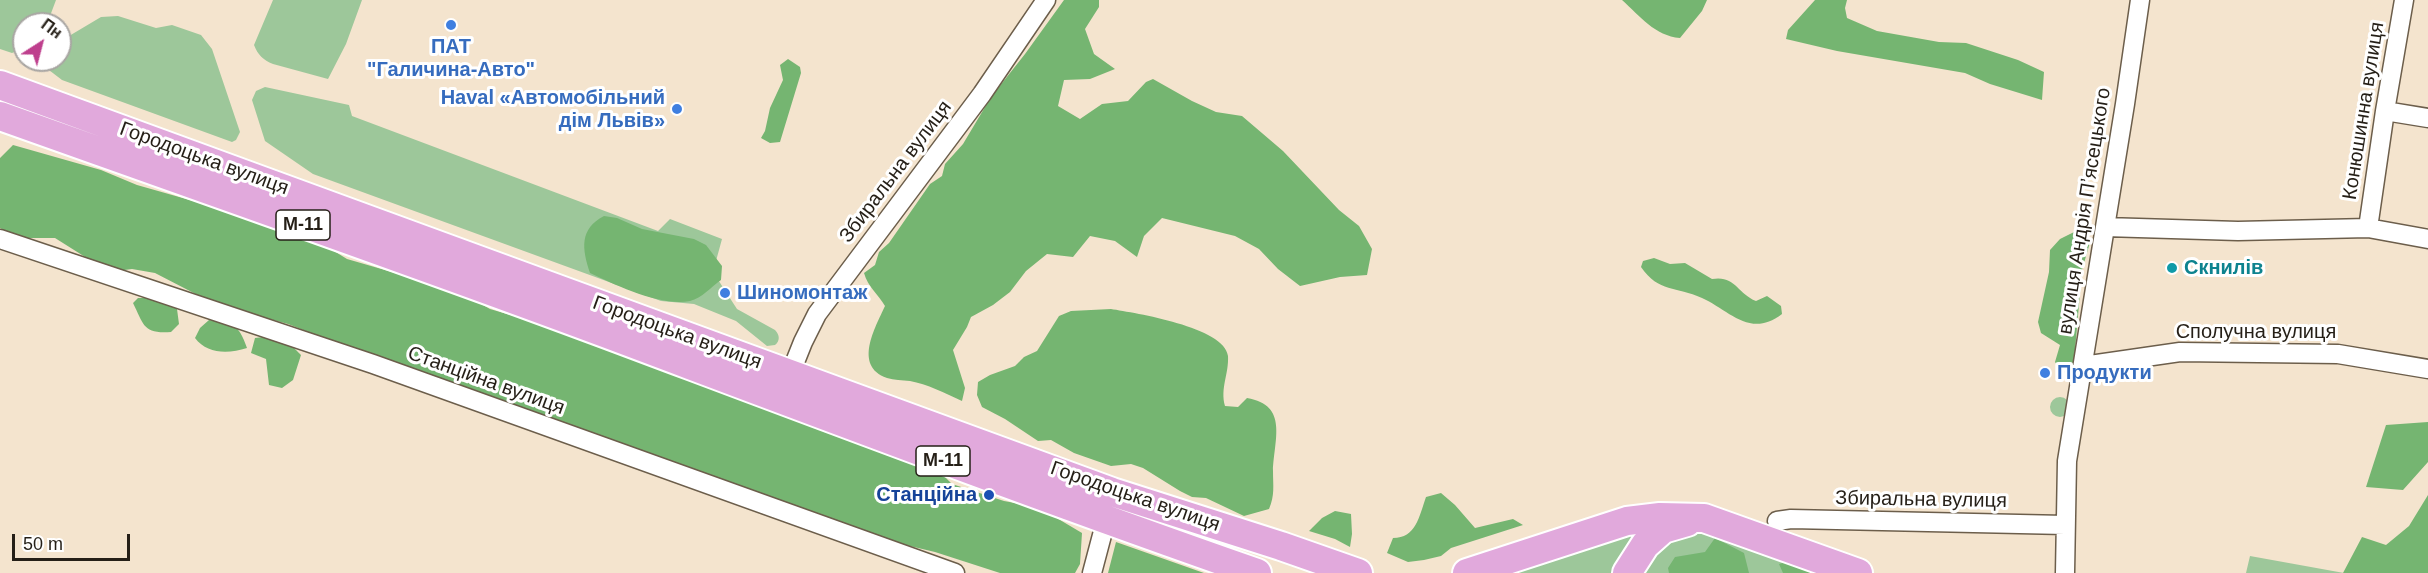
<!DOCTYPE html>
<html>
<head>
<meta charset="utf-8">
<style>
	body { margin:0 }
	#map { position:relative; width:2428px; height:573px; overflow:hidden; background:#f4e4ce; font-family:Helvetica,sans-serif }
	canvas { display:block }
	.north { position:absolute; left:12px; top:12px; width:60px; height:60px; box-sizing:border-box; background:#fff; border:2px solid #a8a5a2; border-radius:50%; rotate:36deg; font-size:16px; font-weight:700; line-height:24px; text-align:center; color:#251f17 }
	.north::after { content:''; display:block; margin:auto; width:21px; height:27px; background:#be3f8d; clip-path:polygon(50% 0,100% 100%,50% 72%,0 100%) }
	.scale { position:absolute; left:12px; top:534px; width:118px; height:27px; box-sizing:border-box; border:3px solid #251f17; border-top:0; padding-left:8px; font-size:18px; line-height:21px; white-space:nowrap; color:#251f17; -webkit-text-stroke:4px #fff; paint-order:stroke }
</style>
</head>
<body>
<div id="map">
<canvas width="2428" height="573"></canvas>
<div class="north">Пн</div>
<div class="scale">50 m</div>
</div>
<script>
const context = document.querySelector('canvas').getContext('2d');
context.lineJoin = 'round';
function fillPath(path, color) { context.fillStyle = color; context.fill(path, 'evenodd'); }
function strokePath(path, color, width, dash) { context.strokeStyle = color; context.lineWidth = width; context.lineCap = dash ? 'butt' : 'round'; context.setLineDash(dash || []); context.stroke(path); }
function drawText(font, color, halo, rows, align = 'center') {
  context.font = font + ' Helvetica,sans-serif'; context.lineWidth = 6; context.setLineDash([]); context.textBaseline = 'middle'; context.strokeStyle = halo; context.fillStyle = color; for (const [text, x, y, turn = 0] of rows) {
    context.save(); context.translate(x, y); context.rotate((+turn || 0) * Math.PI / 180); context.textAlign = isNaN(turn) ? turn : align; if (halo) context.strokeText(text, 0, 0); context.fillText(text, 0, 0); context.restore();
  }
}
fillPath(new Path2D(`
	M 0,0 L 56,0 L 47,24 L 24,24 L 24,48 L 12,53 L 0,49 Z
	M 273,0 L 362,0 L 346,44 L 328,79 L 273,64 C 263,60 258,55 254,45 Z
	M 118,16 L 156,28 L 172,25 L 201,35 L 212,49 L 240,132 L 236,140 L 232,142 L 62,80 L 45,67 L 50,60 L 60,60 L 60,46 L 64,39 L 101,17 Z
	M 265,87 L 349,105 L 352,116 L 658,231 L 670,219 L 722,239 L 713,272 L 737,309 L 775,330 C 780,335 780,341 775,345 L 767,346 L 736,321 L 694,304 L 661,301 L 313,174 L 265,141 L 252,100 L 256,91 Z
	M2050 407a10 10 0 1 1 20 0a10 10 0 1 1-20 0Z
	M 1650,527 L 1620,573 L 1500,573 Z
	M 1697,529 L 1828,573 L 1639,573 L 1650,552 L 1680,532 Z
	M 2250,556 L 2344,573 L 2246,573 Z`), '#9dc79a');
fillPath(new Path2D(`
	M 1064,0 L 1099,0 L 1099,7 L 1085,29 L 1094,54 L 1115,69 L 1090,79 L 1064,80 L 1058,106 L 1080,119 L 1102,104 L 1128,101 L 1146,82 L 1153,79 L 1192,101 L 1216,112 L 1242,116 L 1283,151 L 1339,210 L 1359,226 L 1372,249 L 1367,275 L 1340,277 L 1300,286 L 1278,269 L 1259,249 L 1235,236 L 1162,218 L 1144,236 L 1137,257 L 1115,241 L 1090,236 L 1073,257 L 1047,254 L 1026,271 L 1010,292 L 993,305 L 971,317 L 967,327 L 953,350 L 965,388 L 962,401 C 945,393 927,384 910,381 C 902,380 894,380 887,378 C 853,366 875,328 885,306 C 878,294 868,287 864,273 L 875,265 L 879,252 L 889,243 L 930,184 L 942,176 L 945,164 L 963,144 L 991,97 L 1025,54 Z
	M 1622,0 L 1707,0 L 1702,11 L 1680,38 C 1655,36 1640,16 1622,0 Z
	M 1815,0 L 1847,0 L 1845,8 L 1847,18 L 1877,31 L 1939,42 L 1966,43 L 2018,60 L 2044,72 L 2042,100 L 1990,84 L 1965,73 L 1837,51 L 1786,39 L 1788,30 Z
	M 788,59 L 800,67 L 801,73 L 780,142 L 770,143 L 761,138 L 765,131 L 770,108 L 783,80 L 780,65 Z
	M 13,145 L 101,170 L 137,185 L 232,212 L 321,243 L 347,259 L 409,277 L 436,278 L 490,309 L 565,331 L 937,469 L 952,484 L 1004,501 L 1026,505 L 1055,517 L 1082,533 L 1080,564 L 1075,573 L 1000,573 L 935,552 L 897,543 L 841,522 L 801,512 L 400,368 L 288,324 L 215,304 L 155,273 L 132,269 L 109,272 L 55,238 L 17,238 L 0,228 L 0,158 Z
	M 604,216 L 617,218 L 642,229 L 694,239 L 706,245 L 722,266 L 721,280 C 711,287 702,298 690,301 C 662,307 615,285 590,273 C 582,249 579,229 604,216 Z
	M 2074,232 L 2091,239 L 2082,270 L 2074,362 L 2069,375 L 2061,371 L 2055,362 L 2060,345 L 2041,333 L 2038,322 L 2049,272 L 2050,250 L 2060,239 Z
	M 1654,258 L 1670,264 L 1685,263 L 1712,279 C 1735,275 1737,293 1756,301 L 1767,296 L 1781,306 L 1782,314 C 1750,339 1729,310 1702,298 C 1676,286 1659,293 1641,267 L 1643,261 Z
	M 138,298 L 160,298 L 177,309 L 179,324 L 171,332 C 143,334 144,325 133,303 Z
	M 1111,309 C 1135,313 1225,327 1228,356 C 1229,374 1220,388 1225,406 L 1238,407 L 1247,398 C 1289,405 1274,440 1273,471 C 1273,486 1275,495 1269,509 L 1244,516 L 1206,498 L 1192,497 L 1180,491 L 1143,468 L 1131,464 L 1111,466 L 1074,453 L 1051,440 L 1038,441 L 1005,419 L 982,407 L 977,395 L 978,382 L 990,375 L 1015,366 L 1024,357 L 1037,351 L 1059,316 L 1071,311 Z
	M 209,320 C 232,322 239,324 247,348 C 228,354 207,354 195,338 L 200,328 Z
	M 263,337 L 290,344 L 301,355 L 293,380 L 282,388 L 269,385 L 266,359 L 251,353 L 255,338 Z
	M 2428,422 L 2428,462 L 2403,490 L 2366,487 L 2386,425 Z
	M 1441,493 L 1455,505 L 1475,528 L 1513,519 L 1523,525 L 1451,548 L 1441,556 L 1424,560 L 1408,562 L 1387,553 L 1393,538 C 1416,538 1419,517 1426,497 Z
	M 2428,495 L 2428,573 L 2343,573 L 2362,537 L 2386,545 L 2409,526 Z
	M 1335,511 L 1351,514 L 1352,534 L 1350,547 L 1335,539 L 1309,531 L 1322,518 Z
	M 1715,538 L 1744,553 L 1749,573 L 1669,573 L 1668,568 L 1675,557 L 1705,552 Z
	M 1116,542 L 1204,573 L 1108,573 Z
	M 1789,561 L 1824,573 L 1783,573 L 1779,564 Z`), '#75b571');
const minor = new Path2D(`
	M 2385,111 L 2428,118
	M 2105,227 L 2238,231 L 2368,228 L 2428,239
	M 2368,228 L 2385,111 L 2404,0
	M 0,239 L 373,364 L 955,573
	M 2083,366 L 2180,352 L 2338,354 L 2428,369
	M 787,382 L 803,342 L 817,314 L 982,94 L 1046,0
	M 1777,521 L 1791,519 L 2065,525
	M 1092,573 L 1106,520
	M 2065,573 L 2067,461 L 2125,104 L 2140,0`);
const primary = new Path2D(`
	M 0,85 L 1112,492 L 1281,546 L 1358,573
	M 0,116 C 202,188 406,259 607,334 C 823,415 1039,497 1257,573
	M 1467,573 L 1627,521 L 1660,517 L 1704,518 L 1858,573
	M 1627,573 L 1645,545 L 1663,529 L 1687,522`);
strokePath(minor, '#6c5e4b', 21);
strokePath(primary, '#fff', 32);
strokePath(minor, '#fff', 18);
strokePath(primary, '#e1a9dc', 28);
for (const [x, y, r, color] of [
	[451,25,6,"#3f7fe0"],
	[677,109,6,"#3f7fe0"],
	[2172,268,6,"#0f9aa8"],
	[725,293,6,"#3f7fe0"],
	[2045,373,6,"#3f7fe0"],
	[989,495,6,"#1a4fb4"]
]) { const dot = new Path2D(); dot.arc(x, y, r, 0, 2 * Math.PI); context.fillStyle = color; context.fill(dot); strokePath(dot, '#fff', 2); }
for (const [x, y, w] of [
	[303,225,54],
	[943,461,54]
]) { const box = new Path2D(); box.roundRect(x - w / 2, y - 15, w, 30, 4.5); context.fillStyle = '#fff'; context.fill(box); strokePath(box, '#251f17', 1.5); }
drawText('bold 18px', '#251f17', null, [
	["М-11",303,225],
	["М-11",943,461]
]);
drawText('bold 20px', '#366cbe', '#fff', [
	["ПАТ",451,47,"center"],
	["\"Галичина-Авто\"",451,70,"center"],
	["Haval «Автомобільний",665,98,"right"],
	["дім Львів»",665,121,"right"],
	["Шиномонтаж",737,293],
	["Продукти",2057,373]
], 'left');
drawText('20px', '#251f17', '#fff', [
	["Конюшинна вулиця",2364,111,-81],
	["Городоцька вулиця",204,159,20],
	["Збиральна вулиця",896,172,-53],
	["вулиця Андрія Пʼясецького",2085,211,-81],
	["Сполучна вулиця",2256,332],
	["Городоцька вулиця",677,333,20],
	["Станційна вулиця",486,381,20],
	["Городоцька вулиця",1135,497,19],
	["Збиральна вулиця",1921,500,1]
]);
drawText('bold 20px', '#0d838f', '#fff', [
	["Скнилів",2184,268]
], 'left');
drawText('bold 20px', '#164399', '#fff', [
	["Станційна",977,495]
], 'right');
</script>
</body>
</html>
